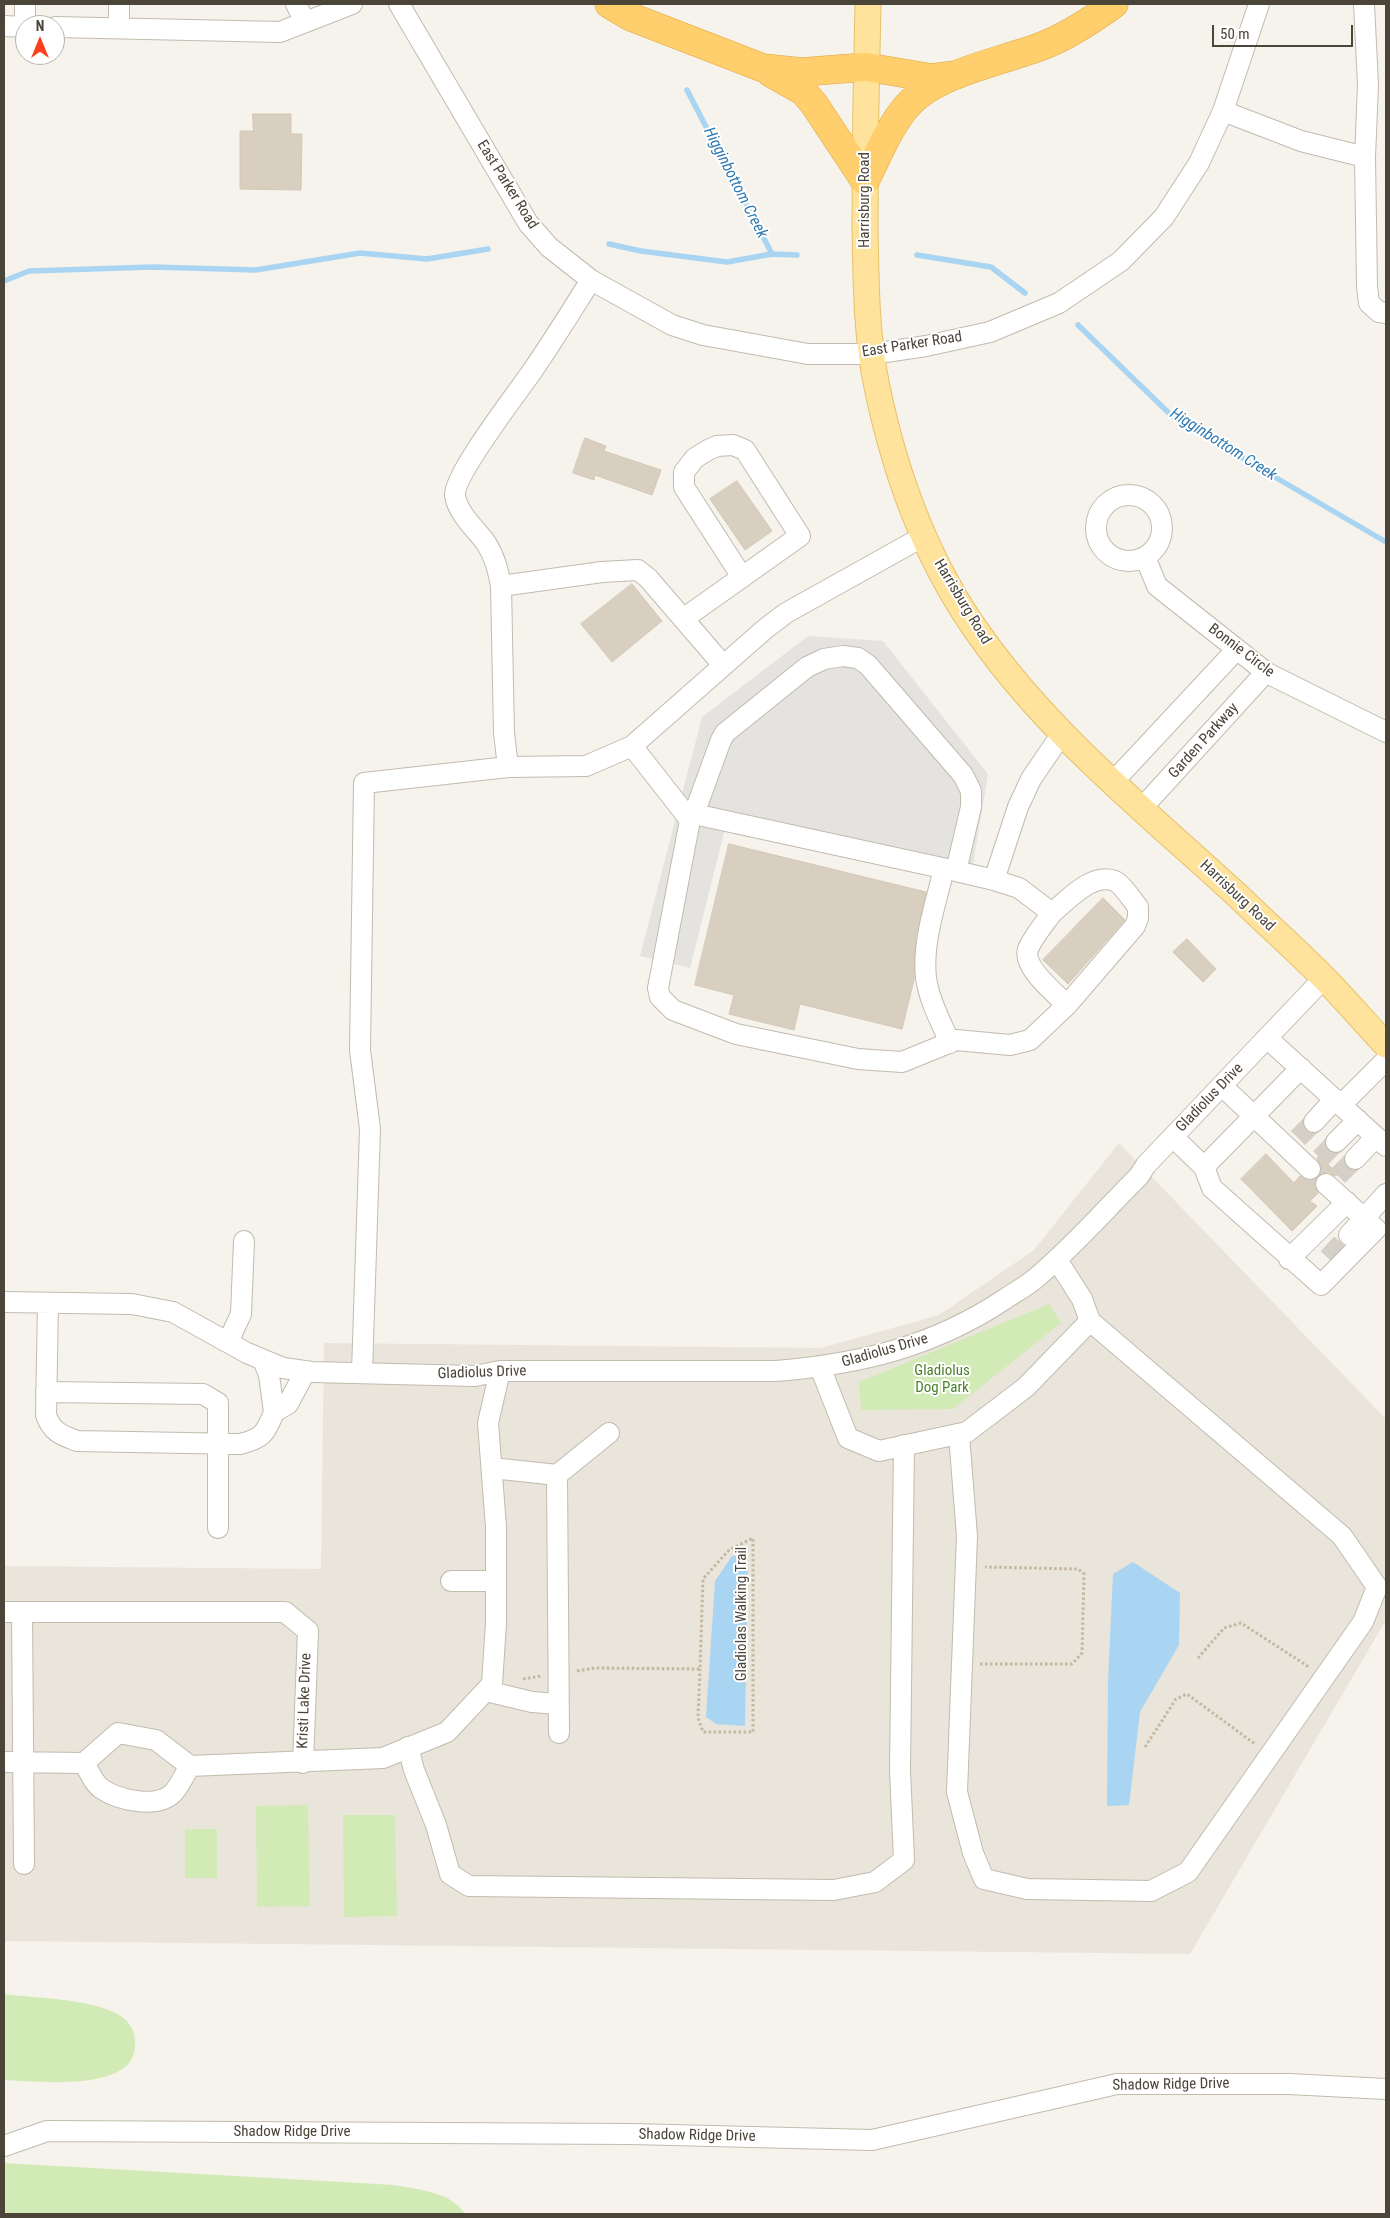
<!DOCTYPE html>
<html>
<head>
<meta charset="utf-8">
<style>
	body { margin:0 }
	#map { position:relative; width:1390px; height:2218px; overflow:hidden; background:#f6f3ec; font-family:"Roboto Condensed",sans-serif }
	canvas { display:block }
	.frame { position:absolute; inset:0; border:5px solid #4b4439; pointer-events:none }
	.north { position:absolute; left:15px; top:15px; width:50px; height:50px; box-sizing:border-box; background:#fff; border:1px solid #b7b4b0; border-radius:50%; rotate:0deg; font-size:14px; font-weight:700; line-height:20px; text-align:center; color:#4b4439 }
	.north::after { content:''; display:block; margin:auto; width:18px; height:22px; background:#fc3f1d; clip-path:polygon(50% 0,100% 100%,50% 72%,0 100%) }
	.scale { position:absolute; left:1212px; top:25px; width:141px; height:22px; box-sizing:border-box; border:2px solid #4b4439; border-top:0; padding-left:6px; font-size:15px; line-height:18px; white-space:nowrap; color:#4b4439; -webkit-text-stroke:4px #fff; paint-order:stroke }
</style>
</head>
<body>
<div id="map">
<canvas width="1390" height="2218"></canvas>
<div class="frame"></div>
<div class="north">N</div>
<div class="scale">50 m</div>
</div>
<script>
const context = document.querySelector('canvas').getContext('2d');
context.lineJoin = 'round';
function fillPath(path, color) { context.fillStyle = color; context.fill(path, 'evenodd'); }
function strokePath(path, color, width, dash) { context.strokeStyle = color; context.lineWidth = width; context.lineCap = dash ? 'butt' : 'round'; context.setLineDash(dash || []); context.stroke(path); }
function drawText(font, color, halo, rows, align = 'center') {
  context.font = font + ' "Roboto Condensed",sans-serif'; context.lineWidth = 4; context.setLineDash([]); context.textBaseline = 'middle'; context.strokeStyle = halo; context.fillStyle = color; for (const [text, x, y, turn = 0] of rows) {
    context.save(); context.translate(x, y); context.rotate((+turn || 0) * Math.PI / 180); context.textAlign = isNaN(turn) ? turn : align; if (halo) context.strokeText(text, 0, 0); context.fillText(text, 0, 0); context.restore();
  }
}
fillPath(new Path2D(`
	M 1119,1143 L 1386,1419 L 1386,1620 L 1190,1954 L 4,1941 L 4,1566 L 321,1569 L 324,1343 L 821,1348 L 939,1315 L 1034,1250 Z`), '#eae5da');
fillPath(new Path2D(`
	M 1049,1304 L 1061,1323 L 953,1409 L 861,1410 L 859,1382 Z
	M 308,1805 L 310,1906 L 257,1907 L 256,1806 Z
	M 343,1815 L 395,1815 L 397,1916 L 344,1917 Z
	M 185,1829 L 217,1829 L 217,1878 L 185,1878 Z
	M 4,1994 C 35,1998 93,1999 119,2015 C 131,2022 136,2033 135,2047 C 133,2093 35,2081 4,2080 Z
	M 4,2163 L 394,2185 C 419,2190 450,2191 465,2214 L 4,2214 Z`), '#d2eab5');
fillPath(new Path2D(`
	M 808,636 L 883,641 L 988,774 L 972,870 L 729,813 L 690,968 L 640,956 L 702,717 Z`), '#e5e3e0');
fillPath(new Path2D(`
	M 748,1555 L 745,1726 L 716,1724 L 706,1717 L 715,1581 L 732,1556 Z
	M 1133,1562 L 1180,1593 L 1179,1645 L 1140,1712 L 1129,1805 L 1107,1806 L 1108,1681 L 1113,1574 Z`), '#a9d4f2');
strokePath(new Path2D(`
	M 687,90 L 772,254
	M 609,244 L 641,251 L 727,262 L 772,254 L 797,255
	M 917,255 L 991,267 L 1025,293
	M 4,281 L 29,271 L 153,267 L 256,270 L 360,253 L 427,259 L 488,249
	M 1078,325 L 1174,418 L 1386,542`), '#a9d4f2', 5.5);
const building = new Path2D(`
	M 253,114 L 291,114 L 291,134 L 302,134 L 301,190 L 240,189 L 240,131 L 253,131 Z
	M 585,438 L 606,446 L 604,451 L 661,470 L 652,495 L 595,475 L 594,480 L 573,473 Z
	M 737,481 L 772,531 L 745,550 L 710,499 Z
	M 632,584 L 662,621 L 612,662 L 581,624 Z
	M 729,844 L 926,892 L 916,935 L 914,980 L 902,1029 L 800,1004 L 794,1030 L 729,1014 L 734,995 L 695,985 Z
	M 1103,898 L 1125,920 L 1068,984 L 1043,960 Z
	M 1187,939 L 1216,969 L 1203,982 L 1173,952 Z
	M 1266,1154 L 1294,1183 L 1300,1176 L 1308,1181 L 1316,1179 L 1315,1187 L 1318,1193 L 1310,1201 L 1317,1206 L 1292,1231 L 1241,1179 Z
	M 1319,1156 L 1338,1174 L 1335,1176 L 1328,1172 L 1321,1174 L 1321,1166 L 1317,1159 Z`);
fillPath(building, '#d8cfc1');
strokePath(building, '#d3c7b4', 1);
strokePath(new Path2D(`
	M 1298,1138 L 1314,1122
	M 1338,1176 L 1355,1159
	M 1321,1179 L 1310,1169 L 1336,1142
	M 1328,1258 L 1349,1235`), '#d4d0c8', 20, [20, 10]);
const minor = new Path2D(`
	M 25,4 L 25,27
	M 296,4 L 305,22
	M 399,4 L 528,223 L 549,247 L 591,280 L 672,325 L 703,335 L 808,354 L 872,354 L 926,346 L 990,332 L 1059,303 L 1121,261 L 1164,217 L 1199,163 L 1223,111 L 1259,4
	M 1364,4 L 1368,85 L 1365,157 L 1367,286 L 1369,303 L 1379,312 L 1386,313
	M 4,26 L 25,27
	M 55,27 L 280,32 L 352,4
	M 119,28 L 119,4
	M 1223,111 L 1301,141 L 1365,157
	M 591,280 C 572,310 553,341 533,370 C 518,392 454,474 455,495 C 457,513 476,529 486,543 C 495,557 498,570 501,586 L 504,733 L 508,767 L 586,766 L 632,746 L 765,629 L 786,613 L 924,536
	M1096 528a33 33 0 1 1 66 0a33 33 0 1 1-66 0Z
	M 1145,557 L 1157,586 L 1267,673 L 1386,732
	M 501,586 L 602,572 L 638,570 L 648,578 L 723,665
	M 683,619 L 800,536 L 745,450 L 733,445 L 717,446 L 708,450 L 695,458 L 684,472 L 684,487 L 742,577
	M 632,746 L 690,820 L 658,988 L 660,997 L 673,1010 L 736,1034 L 858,1059 L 902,1062 L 956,1040 L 1010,1045 L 1030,1040 L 1067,1005
	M 1113,782 L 1237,649
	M 1141,809 L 1266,672
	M 694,814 L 956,871
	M 690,820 L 694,814 L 721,740 L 725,733 L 807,667 L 824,659 L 843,656 L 858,658 L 868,665 L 963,775 L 971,791 L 971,807 L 956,871 L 994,880
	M 944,869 C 936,903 922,942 926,978 C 929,1000 941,1022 950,1043
	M 1052,913 C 1044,924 1033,937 1028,949 C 1022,967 1055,993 1067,1005 L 1135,926 L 1138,918 L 1138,907 C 1132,900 1123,885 1115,881 C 1092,872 1068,900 1052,913 L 1019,888 L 994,880 L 1018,807 L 1031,779 L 1063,732
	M 1267,1038 L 1386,1146
	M 1222,1086 L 1310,1169
	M 1341,1105 L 1386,1060
	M 1314,1122 L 1335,1099
	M 1173,1137 L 1204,1167 L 1301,1068
	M 1336,1142 L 1358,1120
	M 1355,1159 L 1376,1137
	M 1204,1167 L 1212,1188 L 1321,1285 L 1376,1229 L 1326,1184
	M 1349,1235 L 1386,1194
	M 1289,1259 L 1347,1202
	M 4,1302 L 132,1304 L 173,1312 L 247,1353 L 283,1368 L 312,1372 L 475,1376 L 500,1371 L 776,1371 C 860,1364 933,1347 1005,1299 C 1015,1292 1027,1286 1036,1278 C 1073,1247 1105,1210 1139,1176 L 1146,1165 L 1324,978
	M 48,1303 L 46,1415 C 52,1432 61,1435 77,1441 L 240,1444 C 262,1439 266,1433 274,1412
	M 228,1342 L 241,1314 L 244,1241
	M 263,1360 L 269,1375 L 274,1412 L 288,1404 L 305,1372
	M 820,1367 L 848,1438 L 879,1451 L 967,1432 L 1026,1387 L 1090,1321
	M 362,1372 L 370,1129 L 360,1050 L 364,783 L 508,767
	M 46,1392 L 203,1394 L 218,1403 L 218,1528
	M 959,1435 L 967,1536 L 957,1792 L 973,1853 L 984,1879 L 1027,1889 L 1151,1891 L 1188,1872 L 1363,1622 L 1377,1587 L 1342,1536 L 1090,1321 L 1082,1299 L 1057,1260
	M 492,1468 L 557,1475 L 609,1433
	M 557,1475 L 559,1733
	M 451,1581 L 496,1581
	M 4,1612 L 285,1612 L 308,1631 L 303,1763
	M 22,1612 L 24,1864
	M 486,1691 L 532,1702 L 558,1704
	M 408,1747 L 414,1770 L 436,1825 L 450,1874 L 469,1886 L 834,1890 L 875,1882 L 904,1860 L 900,1770 L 904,1445
	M 4,1762 L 84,1763 L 118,1733 L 156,1740 L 190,1766 L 383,1758 L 447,1732 L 492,1684 L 496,1623 L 496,1527 L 488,1423 L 500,1371
	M 84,1763 C 89,1771 94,1784 102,1789 C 118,1800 157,1809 173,1793 C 180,1786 184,1775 190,1766
	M 4,2146 L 47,2131 L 631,2134 L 872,2140 L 1117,2084 L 1289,2084 L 1386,2089`);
const major = new Path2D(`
	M 868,4 C 866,78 865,152 865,227 C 866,280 866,335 877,387 C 895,474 928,564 981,637 C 1051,736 1149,814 1238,896 C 1266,923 1295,949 1323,977 C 1345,999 1365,1023 1386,1045`);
const highway = new Path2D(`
	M 609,4 L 631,17 L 763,68 L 802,72 L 866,67 L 932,78 L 956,75
	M 771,73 L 803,91 L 814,104 L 865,181
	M 865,181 C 878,156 889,126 908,105 C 936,73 1003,61 1042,46 C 1068,36 1092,20 1114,4`);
strokePath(minor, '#c2bbae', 22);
strokePath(major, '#e6c16a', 27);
strokePath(highway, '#e0a43c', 29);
strokePath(new Path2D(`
	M 1198,1658 L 1224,1628 L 1241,1623 L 1309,1667
	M 980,1664 L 1072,1664 L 1082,1653 L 1084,1574 L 1078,1569 L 985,1567
	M 577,1671 L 595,1668 L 700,1669 L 703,1579 L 729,1550 L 753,1538 L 753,1732 L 703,1732 L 698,1718 L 700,1669
	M 523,1679 L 541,1676
	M 1145,1747 L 1176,1699 L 1187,1694 L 1255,1744`), '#c4b79f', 3, [2.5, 2.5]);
strokePath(minor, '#fff', 20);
strokePath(major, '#ffe39c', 25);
strokePath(highway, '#ffcf6e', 28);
drawText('15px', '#4b4439', '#fff', [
	["East Parker Road",507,185,58],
	["Harrisburg Road",865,200,-90],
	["East Parker Road",912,345,-9],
	["Harrisburg Road",962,602,59],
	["Bonnie Circle",1241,651,37],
	["Garden Parkway",1204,741,-48],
	["Harrisburg Road",1237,896,43],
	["Gladiolus Drive",1210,1098,-46],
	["Gladiolus Drive",885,1351,-16],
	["Gladiolus Drive",482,1373,-2],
	["Gladiolas Walking Trail",742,1614,-90],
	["Kristi Lake Drive",305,1701,-88],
	["Shadow Ridge Drive",1171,2085,-1],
	["Shadow Ridge Drive",292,2132],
	["Shadow Ridge Drive",697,2136,1]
]);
drawText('15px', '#4a7f2a', '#fff', [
	["Gladiolus",942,1371],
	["Dog Park",942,1388]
]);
drawText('italic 16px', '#2e7ab2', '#fff', [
	["Higginbottom Creek",735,183,63],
	["Higginbottom Creek",1223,445,32]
]);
</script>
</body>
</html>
